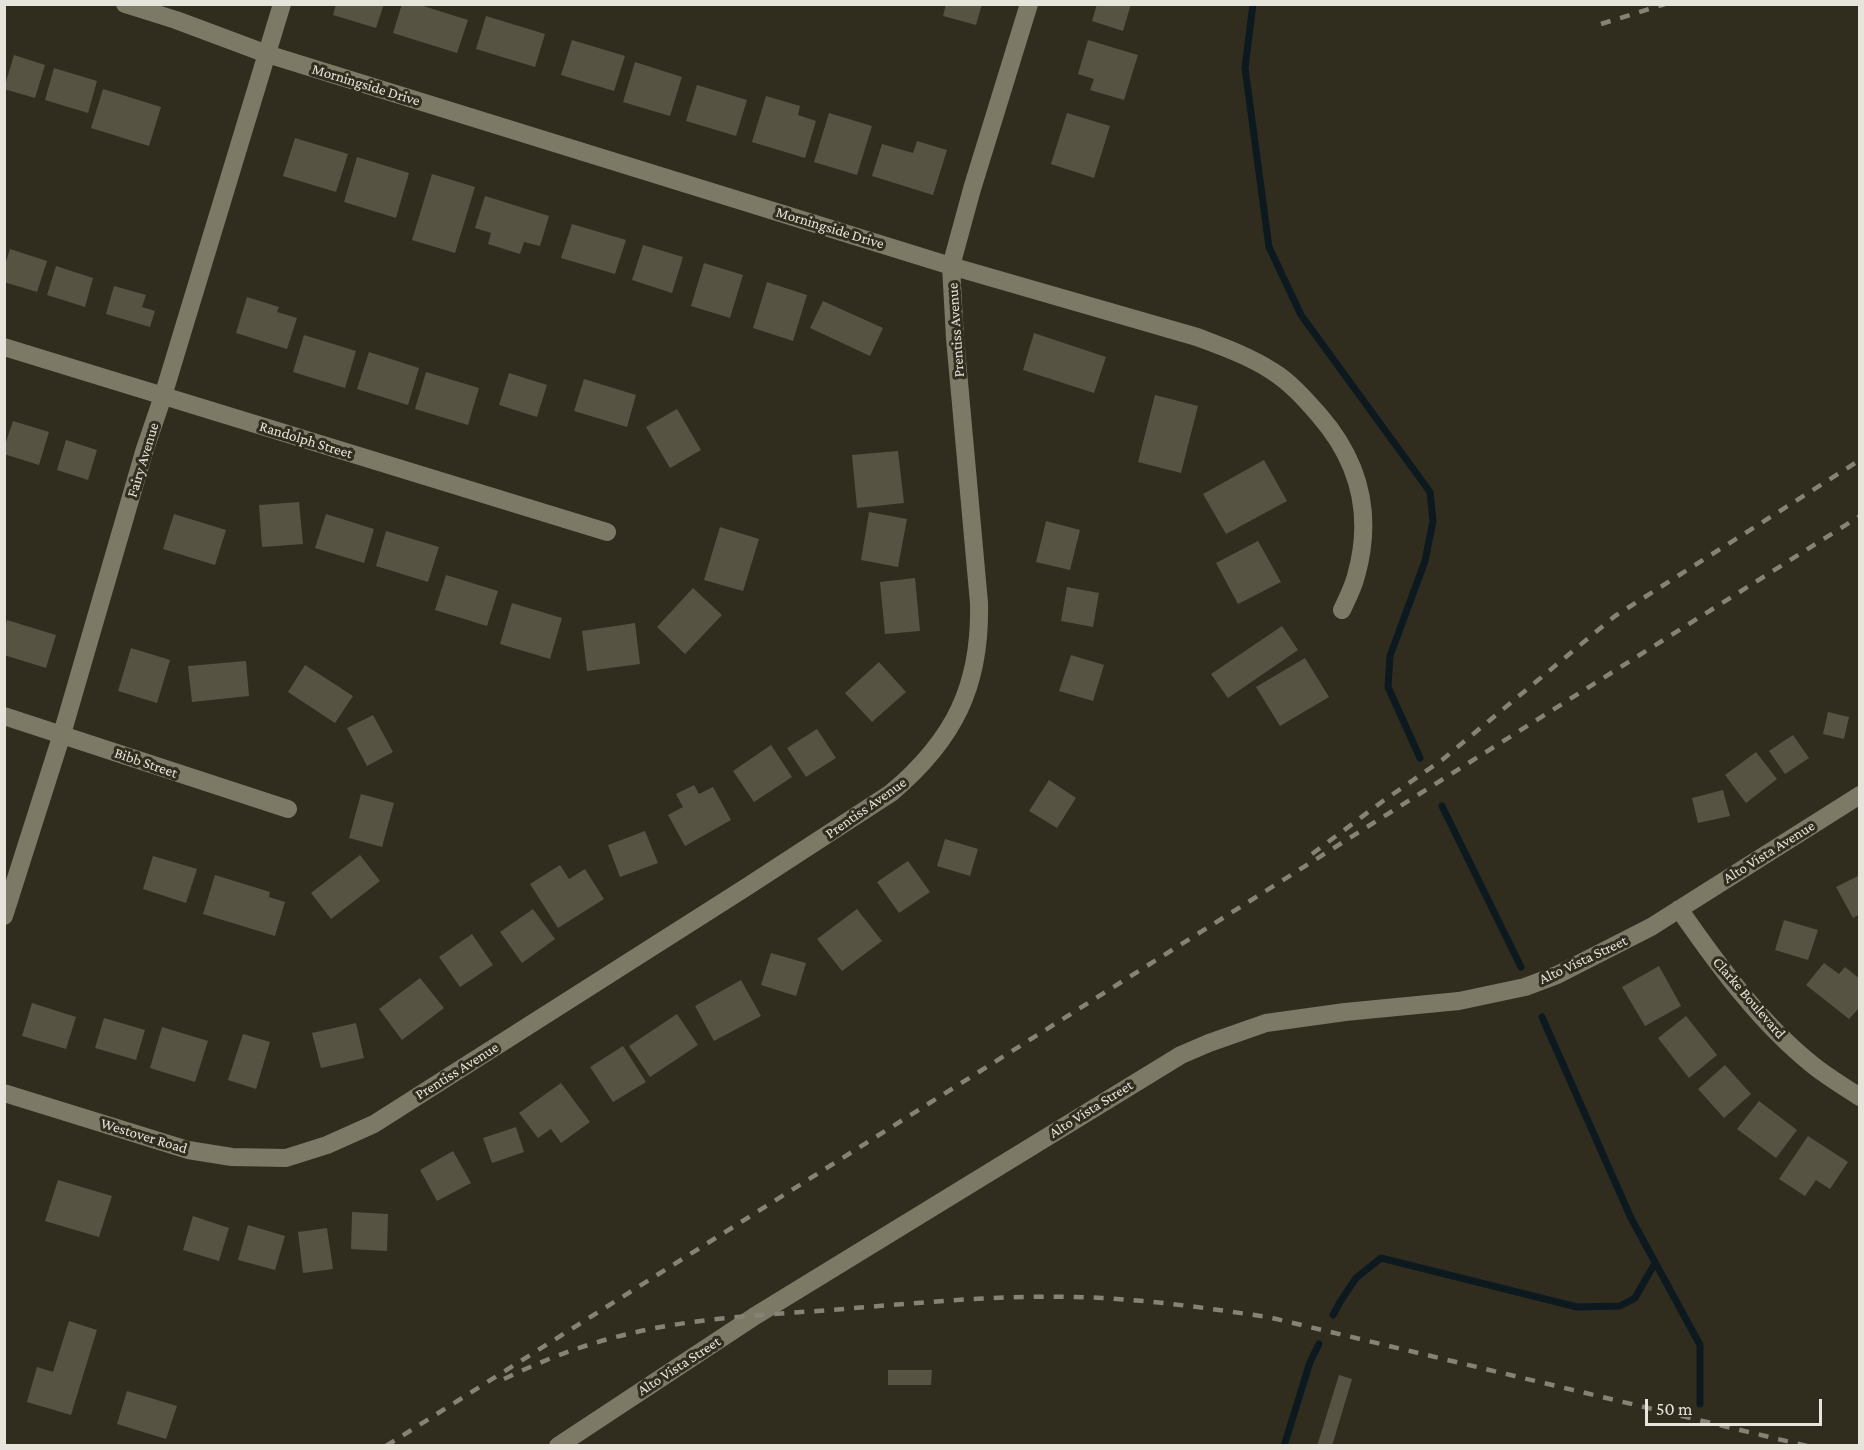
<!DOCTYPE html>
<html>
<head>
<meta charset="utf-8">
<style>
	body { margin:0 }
	#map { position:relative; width:1864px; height:1450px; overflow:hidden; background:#312d1e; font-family:"Crimson Pro",serif }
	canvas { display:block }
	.frame { position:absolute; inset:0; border:6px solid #e7e5db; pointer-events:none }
	.scale { position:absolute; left:1645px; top:1399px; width:177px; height:27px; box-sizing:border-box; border:3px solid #e7e5db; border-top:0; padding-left:8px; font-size:18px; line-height:21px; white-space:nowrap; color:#e7e5db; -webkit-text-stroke:4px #312d1e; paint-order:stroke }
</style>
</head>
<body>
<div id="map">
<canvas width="1864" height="1450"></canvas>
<div class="frame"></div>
<div class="scale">50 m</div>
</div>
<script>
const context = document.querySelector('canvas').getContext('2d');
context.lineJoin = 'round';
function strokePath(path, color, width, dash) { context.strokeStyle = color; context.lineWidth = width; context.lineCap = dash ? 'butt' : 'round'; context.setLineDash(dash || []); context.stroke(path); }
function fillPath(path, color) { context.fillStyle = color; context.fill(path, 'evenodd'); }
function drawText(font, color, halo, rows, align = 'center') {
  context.font = font + ' "Crimson Pro",serif'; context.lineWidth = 6; context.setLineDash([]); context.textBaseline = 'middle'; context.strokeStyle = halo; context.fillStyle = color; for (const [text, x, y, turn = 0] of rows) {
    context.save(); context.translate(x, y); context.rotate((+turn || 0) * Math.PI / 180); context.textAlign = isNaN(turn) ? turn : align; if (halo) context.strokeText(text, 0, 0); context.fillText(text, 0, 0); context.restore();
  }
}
strokePath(new Path2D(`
	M 1253,4 L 1245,68 L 1269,247 L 1301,315 L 1430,492 L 1433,521 L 1425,561 L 1390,656 L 1388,687 L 1420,758
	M 1442,806 L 1521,967
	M 1542,1017 L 1631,1218 L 1700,1345 L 1700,1404
	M 1333,1315 L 1340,1302 L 1356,1278 L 1381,1258 L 1577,1307 L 1620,1306 L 1635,1298 L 1655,1263
	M 1284,1446 L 1310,1362 L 1319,1344`), '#0c1a20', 7);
fillPath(new Path2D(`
	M 336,4 L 384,4 L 376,28 L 333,15 Z
	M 402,4 L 417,4 L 468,20 L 457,53 L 393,33 Z
	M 946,4 L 982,4 L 976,25 L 943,16 Z
	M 1097,4 L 1131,4 L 1123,31 L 1092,21 Z
	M 486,16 L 545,34 L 535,67 L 476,49 Z
	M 572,40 L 625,56 L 614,91 L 561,75 Z
	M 1088,40 L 1138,55 L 1124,100 L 1090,90 L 1094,79 L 1078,74 Z
	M 14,55 L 45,65 L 35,98 L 4,89 Z
	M 635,62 L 682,77 L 670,116 L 623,102 Z
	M 54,68 L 97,81 L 88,113 L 45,100 Z
	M 697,85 L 747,100 L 736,136 L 686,121 Z
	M 103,89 L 161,107 L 149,146 L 91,128 Z
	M 766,96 L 800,106 L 798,115 L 816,121 L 805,158 L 752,142 Z
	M 829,113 L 872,126 L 857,175 L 814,162 Z
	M 1067,113 L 1110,126 L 1094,178 L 1051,164 Z
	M 295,138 L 348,154 L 336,192 L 283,176 Z
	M 917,141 L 947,150 L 933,195 L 872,176 L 882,144 L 913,153 Z
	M 357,157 L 409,173 L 396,218 L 344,202 Z
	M 432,174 L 475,187 L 455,253 L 412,240 Z
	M 485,196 L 549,216 L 540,246 L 524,242 L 520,254 L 488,244 L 491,233 L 475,228 Z
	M 572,224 L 626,240 L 615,274 L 561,258 Z
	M 643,245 L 683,257 L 672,293 L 632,280 Z
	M 10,249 L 47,261 L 37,292 L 4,282 L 4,268 Z
	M 704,263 L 743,275 L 730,318 L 691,306 Z
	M 56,266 L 93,278 L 85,307 L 47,295 Z
	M 767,282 L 807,295 L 793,341 L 753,328 Z
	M 114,286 L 146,295 L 142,307 L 155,311 L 150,327 L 106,314 Z
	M 247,297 L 279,307 L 277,312 L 297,318 L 287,349 L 236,333 Z
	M 823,301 L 883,328 L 870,356 L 810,328 Z
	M 1034,333 L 1106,357 L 1094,393 L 1023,370 Z
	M 304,335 L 356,351 L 345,388 L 293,372 Z
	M 369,352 L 419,368 L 408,405 L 357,389 Z
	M 426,372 L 479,388 L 468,425 L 415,409 Z
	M 509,373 L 547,385 L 537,417 L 499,405 Z
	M 584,379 L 636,395 L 627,427 L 574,411 Z
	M 1155,395 L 1198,406 L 1181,473 L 1138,462 Z
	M 677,409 L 701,450 L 670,468 L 646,427 Z
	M 13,421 L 49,432 L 39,465 L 4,454 L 4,448 Z
	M 66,440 L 97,450 L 88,480 L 57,470 Z
	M 898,451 L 904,503 L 857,508 L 852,455 Z
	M 1264,460 L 1287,501 L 1226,534 L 1203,494 Z
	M 299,502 L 303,544 L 262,547 L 259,505 Z
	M 869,512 L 907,519 L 898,567 L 861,560 Z
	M 174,514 L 226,530 L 215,565 L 163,549 Z
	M 326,514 L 374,529 L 364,563 L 315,548 Z
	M 1046,521 L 1080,530 L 1070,570 L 1036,562 Z
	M 720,527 L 759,539 L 743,591 L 704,580 Z
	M 386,531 L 439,547 L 428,582 L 376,566 Z
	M 1258,541 L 1281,582 L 1238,604 L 1216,563 Z
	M 446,575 L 498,591 L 487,626 L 435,610 Z
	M 915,578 L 920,631 L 885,634 L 880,582 Z
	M 1067,587 L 1099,593 L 1093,627 L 1061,621 Z
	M 693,588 L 722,615 L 685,654 L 657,627 Z
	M 512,603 L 562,618 L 550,659 L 500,644 Z
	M 7,620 L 56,635 L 46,668 L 4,655 L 4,629 Z
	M 635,623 L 640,664 L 587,671 L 582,631 Z
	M 1282,626 L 1298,650 L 1228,698 L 1211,674 Z
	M 131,648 L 170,660 L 157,703 L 118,691 Z
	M 1071,655 L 1104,665 L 1093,701 L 1059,691 Z
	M 1305,658 L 1329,697 L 1280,726 L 1256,687 Z
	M 246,661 L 249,696 L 192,702 L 188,666 Z
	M 879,662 L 906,692 L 872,722 L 845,693 Z
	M 305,665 L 353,696 L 335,723 L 288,692 Z
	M 1828,712 L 1849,717 L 1844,739 L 1823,734 Z
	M 373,715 L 393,752 L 367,766 L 347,728 Z
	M 817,729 L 836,758 L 806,777 L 787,748 Z
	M 1793,735 L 1809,758 L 1785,774 L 1769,751 Z
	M 771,745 L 792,777 L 754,802 L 733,771 Z
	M 1756,752 L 1777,779 L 1746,803 L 1725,775 Z
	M 1049,780 L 1076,798 L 1057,828 L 1029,811 Z
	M 694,785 L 699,794 L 713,787 L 731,820 L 685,846 L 668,815 L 683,807 L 676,794 Z
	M 1723,790 L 1730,816 L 1698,823 L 1692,798 Z
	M 361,794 L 394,803 L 382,847 L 349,838 Z
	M 645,831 L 658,863 L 620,877 L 608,845 Z
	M 945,839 L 978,849 L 970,876 L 937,866 Z
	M 360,855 L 380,881 L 331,919 L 311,893 Z
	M 153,856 L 197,869 L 186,903 L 143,889 Z
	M 908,861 L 930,892 L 899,913 L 877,882 Z
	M 560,865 L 569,879 L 585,869 L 604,899 L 558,928 L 530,884 Z
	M 215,875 L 270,892 L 269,897 L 285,902 L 275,936 L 203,914 Z
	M 1860,875 L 1860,914 L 1853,918 L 1836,887 Z
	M 533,909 L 555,939 L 522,963 L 500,932 Z
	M 857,909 L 882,941 L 842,971 L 817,939 Z
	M 1784,920 L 1818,930 L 1808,960 L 1775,950 Z
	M 472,934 L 493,965 L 460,987 L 439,957 Z
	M 771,953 L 806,963 L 796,996 L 761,985 Z
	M 1824,963 L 1839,974 L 1845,967 L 1860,979 L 1860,1007 L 1849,1019 L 1806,985 Z
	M 1659,966 L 1681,1006 L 1645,1026 L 1622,987 Z
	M 420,978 L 444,1008 L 402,1040 L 379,1009 Z
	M 741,980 L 761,1016 L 714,1041 L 695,1006 Z
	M 32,1003 L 76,1017 L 66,1049 L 22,1036 Z
	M 677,1014 L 698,1045 L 650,1077 L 629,1046 Z
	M 1686,1016 L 1717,1055 L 1689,1078 L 1658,1038 Z
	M 104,1018 L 145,1030 L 136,1060 L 95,1048 Z
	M 356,1023 L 364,1058 L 321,1068 L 312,1033 Z
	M 162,1027 L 208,1041 L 195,1082 L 150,1068 Z
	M 243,1034 L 270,1042 L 256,1089 L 228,1080 Z
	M 623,1046 L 646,1082 L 613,1102 L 590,1067 Z
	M 1725,1065 L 1751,1094 L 1724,1118 L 1698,1089 Z
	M 561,1083 L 590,1122 L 561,1143 L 551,1129 L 538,1138 L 519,1113 Z
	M 1759,1101 L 1797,1130 L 1776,1158 L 1737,1129 Z
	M 516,1127 L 524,1152 L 492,1163 L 483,1138 Z
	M 1808,1136 L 1848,1162 L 1830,1189 L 1816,1180 L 1805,1196 L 1779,1179 Z
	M 453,1151 L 471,1183 L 437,1201 L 420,1170 Z
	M 58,1180 L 112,1196 L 99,1237 L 45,1221 Z
	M 352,1212 L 388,1214 L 387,1251 L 351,1249 Z
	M 193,1216 L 229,1228 L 219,1261 L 183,1250 Z
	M 248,1225 L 285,1236 L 275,1270 L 238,1260 Z
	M 327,1228 L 333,1269 L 303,1273 L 298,1232 Z
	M 69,1321 L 97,1330 L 71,1415 L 27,1402 L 37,1367 L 53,1372 Z
	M 888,1370 L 932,1370 L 931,1385 L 888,1385 Z
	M 1339,1375 L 1352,1379 L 1332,1446 L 1317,1446 Z
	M 127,1391 L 177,1406 L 166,1439 L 117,1424 Z`), '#575343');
strokePath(new Path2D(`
	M 125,4 L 176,20 L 267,54 L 951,266 L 1197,337 C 1223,347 1249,356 1272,371 C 1290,382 1305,399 1319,415 C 1360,462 1373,516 1356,576 C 1353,588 1347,599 1342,610
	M 4,347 L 607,532
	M 4,716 L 288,809
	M 1679,909 C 1718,965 1760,1023 1814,1066 C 1828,1077 1844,1087 1860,1097
	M 4,916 L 62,734 L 144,452 L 163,396 L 282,4
	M 4,1093 L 188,1150 L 232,1157 L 286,1158 L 327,1145 L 374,1124 L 745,888 L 891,793 C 954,740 981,686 979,603 L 955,338 L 951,266 L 972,189 L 1029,4
	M 558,1446 L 755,1316 L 1181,1055 L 1209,1043 L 1266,1023 L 1345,1012 L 1459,1001 L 1525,987 L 1557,975 L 1651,927 L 1860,795`), '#7d7967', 18);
strokePath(new Path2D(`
	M 1601,24 L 1665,4
	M 1312,854 L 1383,801 L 1442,760 L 1615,616 L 1860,460
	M 504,1379 C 543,1360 585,1344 628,1334 C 693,1318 763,1315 830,1310 C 920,1303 1011,1293 1102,1298 C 1158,1301 1213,1309 1268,1317 L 1807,1446
	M 386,1446 L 1860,516`), '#868376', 4.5, [10, 10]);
drawText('15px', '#e7e5db', '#312d1e', [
	["Morningside Drive",366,85,17],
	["Morningside Drive",830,228,17],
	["Prentiss Avenue",956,330,-94],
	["Randolph Street",306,440,17],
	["Fairy Avenue",143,460,-73],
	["Bibb Street",146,763,19],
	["Prentiss Avenue",866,808,-35],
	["Alto Vista Avenue",1769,852,-32],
	["Alto Vista Street",1583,960,-25],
	["Clarke Boulevard",1749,998,49],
	["Prentiss Avenue",457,1071,-32],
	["Alto Vista Street",1091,1109,-32],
	["Westover Road",144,1136,17],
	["Alto Vista Street",679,1366,-33]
]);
</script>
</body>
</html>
